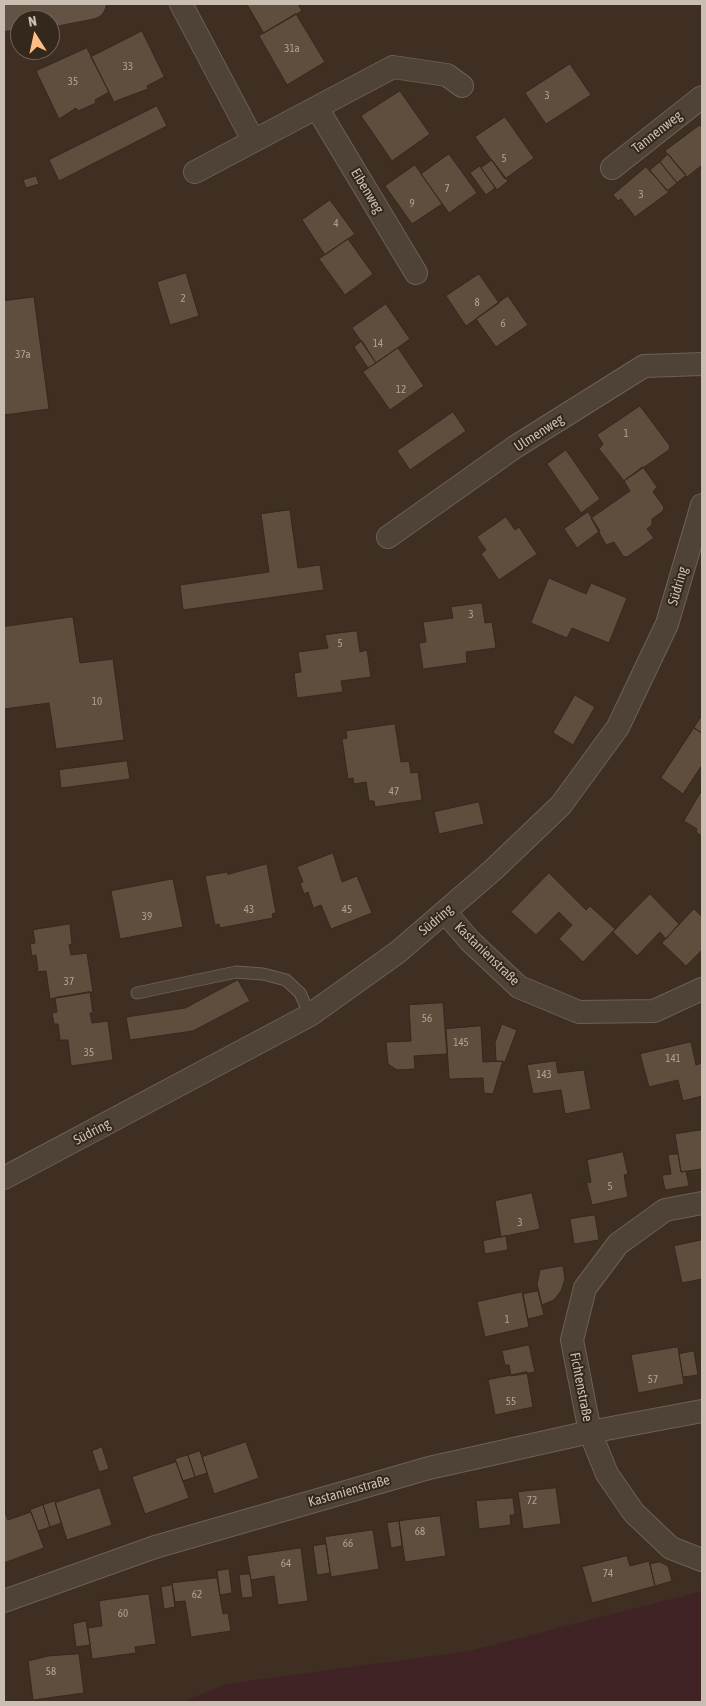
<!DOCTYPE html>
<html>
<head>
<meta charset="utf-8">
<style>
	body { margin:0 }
	#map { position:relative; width:706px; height:1706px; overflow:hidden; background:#3f2f22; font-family:"Asap Condensed",sans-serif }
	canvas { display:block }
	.frame { position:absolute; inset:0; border:5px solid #cabeb3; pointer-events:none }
	.north { position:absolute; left:10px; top:10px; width:50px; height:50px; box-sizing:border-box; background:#34271c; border:1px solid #706358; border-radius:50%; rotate:350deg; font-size:14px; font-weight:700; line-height:20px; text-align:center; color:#cabeb3 }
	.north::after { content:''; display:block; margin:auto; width:18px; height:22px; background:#ffbe83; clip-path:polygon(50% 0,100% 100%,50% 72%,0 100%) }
</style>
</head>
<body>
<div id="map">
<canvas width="706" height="1706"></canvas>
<div class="frame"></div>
<div class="north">N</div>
</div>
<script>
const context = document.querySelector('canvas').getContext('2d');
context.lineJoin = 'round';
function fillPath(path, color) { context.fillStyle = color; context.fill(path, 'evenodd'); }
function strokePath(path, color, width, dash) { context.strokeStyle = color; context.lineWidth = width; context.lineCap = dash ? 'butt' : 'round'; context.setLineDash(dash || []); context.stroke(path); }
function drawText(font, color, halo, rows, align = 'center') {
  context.font = font + ' "Asap Condensed",sans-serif'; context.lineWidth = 4; context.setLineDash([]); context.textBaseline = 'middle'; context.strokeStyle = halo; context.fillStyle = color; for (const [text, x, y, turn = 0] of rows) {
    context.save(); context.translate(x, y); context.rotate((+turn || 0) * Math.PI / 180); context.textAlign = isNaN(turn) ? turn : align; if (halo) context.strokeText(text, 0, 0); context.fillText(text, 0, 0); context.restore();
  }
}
fillPath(new Path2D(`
	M 702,1591 L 702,1702 L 182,1702 L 226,1684 L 469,1651 Z`), '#402425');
const building = new Path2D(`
	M 247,4 L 298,4 L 302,11 L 264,33 Z
	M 296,14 L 325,62 L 287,85 L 259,36 Z
	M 142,31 L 166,80 L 164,77 L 147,86 L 148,89 L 116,101 L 115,104 L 91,57 Z
	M 87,48 L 109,92 L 95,100 L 96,103 L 78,111 L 76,108 L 59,119 L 36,71 Z
	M 570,64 L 591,95 L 546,124 L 525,93 Z
	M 400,91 L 430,134 L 392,161 L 361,116 Z
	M 157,106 L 167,126 L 59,181 L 49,160 Z
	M 505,117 L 534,158 L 505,179 L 475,137 Z
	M 700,125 L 702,128 L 702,165 L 687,177 L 665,151 Z
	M 449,154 L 477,193 L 449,213 L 421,174 Z
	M 668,154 L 686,175 L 677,183 L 660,162 Z
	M 492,160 L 508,181 L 497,190 L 481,168 Z
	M 660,162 L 677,183 L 667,191 L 650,170 Z
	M 415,165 L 442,204 L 412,224 L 385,186 Z
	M 480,166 L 495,188 L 486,195 L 470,173 Z
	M 646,167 L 669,192 L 635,217 L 621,199 L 618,201 L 613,195 Z
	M 36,176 L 39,184 L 26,188 L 23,180 Z
	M 330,200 L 355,234 L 325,255 L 302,220 Z
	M 348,239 L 373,274 L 345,295 L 319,259 Z
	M 186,273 L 199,316 L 170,325 L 157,282 Z
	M 479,274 L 499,303 L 466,326 L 446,296 Z
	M 508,296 L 528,325 L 496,347 L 476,319 Z
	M 34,297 L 49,409 L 4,415 L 4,301 Z
	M 386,304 L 410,339 L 376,363 L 352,328 Z
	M 362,341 L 376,363 L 368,368 L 354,347 Z
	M 398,348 L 424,386 L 390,410 L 363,372 Z
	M 640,406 L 670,446 L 669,450 L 624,481 L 599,449 L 603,444 L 597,435 Z
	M 453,412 L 466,431 L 410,470 L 397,451 Z
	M 566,450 L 600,499 L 581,513 L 547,464 Z
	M 643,467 L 657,487 L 653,492 L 664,507 L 663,511 L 652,519 L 652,525 L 647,529 L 654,538 L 627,557 L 623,556 L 614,542 L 606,545 L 591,518 L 630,491 L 624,481 Z
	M 290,510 L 298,568 L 320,565 L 324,590 L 183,610 L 180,585 L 269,572 L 261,514 Z
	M 588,512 L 600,531 L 577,548 L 564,529 Z
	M 506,517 L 515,530 L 519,527 L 537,554 L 499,580 L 481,554 L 486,550 L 477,537 Z
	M 549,578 L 586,594 L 591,583 L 627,598 L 609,643 L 572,628 L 567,638 L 531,623 Z
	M 482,603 L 485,623 L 492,622 L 496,648 L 466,652 L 467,663 L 423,669 L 419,643 L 426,642 L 423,622 L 453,618 L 451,607 Z
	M 73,617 L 80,663 L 113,659 L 124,740 L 56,749 L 49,703 L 4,709 L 4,620 L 5,626 Z
	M 357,631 L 360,652 L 367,650 L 371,677 L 341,681 L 343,692 L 297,698 L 294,673 L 301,672 L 298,652 L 328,648 L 325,635 Z
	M 575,695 L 595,707 L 573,745 L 553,733 Z
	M 702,715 L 702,733 L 694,728 Z
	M 395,724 L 401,762 L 409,761 L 411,773 L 418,772 L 422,800 L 375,807 L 374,801 L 369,801 L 366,782 L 354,784 L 353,778 L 348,779 L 342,739 L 347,738 L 346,731 Z
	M 694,728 L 702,733 L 702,765 L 683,794 L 661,778 Z
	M 127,761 L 130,779 L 61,788 L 59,770 Z
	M 702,790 L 702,836 L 696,832 L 697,829 L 684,821 Z
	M 479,802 L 484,824 L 439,834 L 434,812 Z
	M 333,853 L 342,882 L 357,876 L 372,913 L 331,929 L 321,905 L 311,909 L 313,907 L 308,892 L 304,894 L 300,883 L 303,882 L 297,867 Z
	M 267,864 L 276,913 L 272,914 L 273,918 L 220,928 L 219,924 L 215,925 L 205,876 L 227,872 L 228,874 Z
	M 549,873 L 586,910 L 590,906 L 615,929 L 583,962 L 559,939 L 572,925 L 559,912 L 536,935 L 511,912 Z
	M 173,879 L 183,927 L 120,939 L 111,891 Z
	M 650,894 L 679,924 L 666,939 L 660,932 L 637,956 L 613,932 Z
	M 694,909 L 702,917 L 702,950 L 686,966 L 662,943 Z
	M 70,924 L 72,944 L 69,945 L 71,955 L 87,953 L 93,992 L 50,999 L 46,971 L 35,972 L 38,970 L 36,955 L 32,956 L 30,944 L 35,943 L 33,930 Z
	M 238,980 L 250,1001 L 193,1031 L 130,1040 L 126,1017 L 185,1008 Z
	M 90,992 L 93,1013 L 90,1013 L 92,1023 L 108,1021 L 113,1060 L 71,1066 L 68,1040 L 56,1040 L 60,1039 L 58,1024 L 54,1024 L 52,1013 L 57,1012 L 55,998 Z
	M 443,1003 L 447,1054 L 414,1056 L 415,1069 L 397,1070 L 388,1064 L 386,1042 L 411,1041 L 409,1005 Z
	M 502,1024 L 517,1030 L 505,1062 L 496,1061 L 495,1043 Z
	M 481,1026 L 483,1062 L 503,1061 L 493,1094 L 484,1093 L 483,1078 L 449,1079 L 446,1029 Z
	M 691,1042 L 696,1065 L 702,1063 L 702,1096 L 683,1101 L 678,1080 L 649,1087 L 640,1054 Z
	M 556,1061 L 558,1073 L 584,1070 L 591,1109 L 565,1114 L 561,1090 L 533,1094 L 527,1065 Z
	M 702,1130 L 702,1169 L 681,1172 L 675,1134 Z
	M 623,1152 L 628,1174 L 624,1175 L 628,1197 L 592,1205 L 587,1184 L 582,1184 L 591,1182 L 587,1160 Z
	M 678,1154 L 681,1172 L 686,1171 L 689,1186 L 665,1190 L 662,1175 L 671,1174 L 668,1155 Z
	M 532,1193 L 540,1229 L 501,1237 L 495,1201 Z
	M 595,1215 L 599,1240 L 574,1244 L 570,1219 Z
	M 506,1236 L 508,1250 L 485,1254 L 483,1241 Z
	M 702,1240 L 702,1279 L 682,1283 L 674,1246 Z
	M 563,1266 L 565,1279 L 561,1291 L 554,1300 L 542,1305 L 537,1284 L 540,1270 Z
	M 538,1291 L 544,1315 L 528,1319 L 523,1294 Z
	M 522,1292 L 529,1327 L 485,1337 L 477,1302 Z
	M 529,1345 L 535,1372 L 511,1376 L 509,1365 L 505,1365 L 502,1351 Z
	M 678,1347 L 684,1384 L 638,1393 L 631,1355 Z
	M 694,1351 L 698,1375 L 683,1377 L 679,1354 Z
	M 527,1372 L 533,1407 L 495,1415 L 488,1380 Z
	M 246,1442 L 259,1478 L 214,1494 L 202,1457 Z
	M 102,1447 L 109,1469 L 99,1472 L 92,1451 Z
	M 200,1451 L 207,1473 L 195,1477 L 188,1455 Z
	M 188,1455 L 195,1477 L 183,1481 L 175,1459 Z
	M 176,1462 L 189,1498 L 145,1514 L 132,1477 Z
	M 100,1488 L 112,1525 L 67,1540 L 55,1503 Z
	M 556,1488 L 561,1524 L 523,1529 L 518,1492 Z
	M 513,1498 L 515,1515 L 510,1515 L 511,1525 L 479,1529 L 476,1501 Z
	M 55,1501 L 61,1523 L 50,1527 L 43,1505 Z
	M 43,1505 L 50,1527 L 38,1531 L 30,1510 Z
	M 4,1509 L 8,1520 L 31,1512 L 44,1548 L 4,1563 Z
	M 440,1516 L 446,1556 L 405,1562 L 399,1521 Z
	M 399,1521 L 402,1546 L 391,1548 L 387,1523 Z
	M 373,1530 L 379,1569 L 331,1577 L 325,1537 Z
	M 326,1544 L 330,1573 L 317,1575 L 313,1546 Z
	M 301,1548 L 308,1601 L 278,1605 L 274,1576 L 251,1580 L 247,1556 Z
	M 627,1556 L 630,1566 L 649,1561 L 655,1586 L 592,1603 L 582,1567 Z
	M 660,1562 L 668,1566 L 672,1581 L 655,1586 L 650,1564 Z
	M 229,1569 L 232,1593 L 220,1595 L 217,1571 Z
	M 250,1574 L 253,1597 L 242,1598 L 239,1575 Z
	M 217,1578 L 223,1614 L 228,1613 L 231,1631 L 191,1637 L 185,1601 L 175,1602 L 172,1583 Z
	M 172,1585 L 175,1607 L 164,1609 L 161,1587 Z
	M 149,1594 L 156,1644 L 135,1647 L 136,1653 L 92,1659 L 88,1628 L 102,1626 L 99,1601 Z
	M 86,1621 L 90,1645 L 76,1647 L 73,1624 Z
	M 79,1654 L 84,1693 L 33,1700 L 28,1661 L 48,1656 Z`);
fillPath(building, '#5f4d3e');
strokePath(building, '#36291e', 1);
const lane = new Path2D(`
	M 137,993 L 236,972 L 263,974 L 286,980 L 300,993 L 310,1015`);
const street = new Path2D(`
	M 181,4 L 253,140
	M 317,108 L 416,273
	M 612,168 L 702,97
	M 195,172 L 393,67 L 447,75 L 462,86
	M 388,537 L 515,447 L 644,366 L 702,364
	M 445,912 L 470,941 L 519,987 L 579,1012 L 654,1011 L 702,989
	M 4,1178 L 310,1015 L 398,952 L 493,870 L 561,805 L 618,727 L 667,624 L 702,505
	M 702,1203 L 665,1210 L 618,1244 L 585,1288 L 572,1340 L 590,1432 L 607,1474 L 634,1513 L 671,1548 L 702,1560
	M 4,1601 L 155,1547 L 429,1468 L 590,1432 L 702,1411`);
const secondary = new Path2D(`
	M 4,16 L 45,13 L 91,4`);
strokePath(lane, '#6d6055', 13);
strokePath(street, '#6d6055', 24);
strokePath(secondary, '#6d6055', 29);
strokePath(lane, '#4f4236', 11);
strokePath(street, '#4f4236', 22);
strokePath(secondary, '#635344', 28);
drawText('11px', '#afa296', null, [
	["31a",292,49],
	["33",128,67],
	["35",73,82],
	["3",547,96],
	["5",504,159],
	["7",447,189],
	["3",641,195],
	["9",412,204],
	["4",336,224],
	["2",183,299],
	["8",477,303],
	["6",503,324],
	["14",378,344],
	["37a",23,355],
	["12",401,390],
	["1",626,434],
	["3",471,615],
	["5",340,644],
	["10",97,702],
	["47",394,792],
	["43",249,910],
	["45",347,910],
	["39",147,917],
	["37",69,982],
	["56",427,1019],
	["145",461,1043],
	["35",89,1053],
	["141",673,1059],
	["143",544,1075],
	["5",610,1187],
	["3",520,1223],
	["1",507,1320],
	["57",653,1380],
	["55",511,1402],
	["72",532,1501],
	["68",420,1532],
	["66",348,1544],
	["64",286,1564],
	["74",608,1574],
	["62",197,1595],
	["60",123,1614],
	["58",51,1672]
]);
drawText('14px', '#cabeb3', '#34271c', [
	["Tannenweg",657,132,-38],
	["Eibenweg",367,191,59],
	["Ulmenweg",539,433,-33],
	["Südring",678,586,-74],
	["Südring",436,920,-40],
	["Kastanienstraße",487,954,44],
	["Südring",92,1132,-28],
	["Fichtenstraße",581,1387,79],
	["Kastanienstraße",349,1491,-16]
]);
</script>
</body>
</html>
